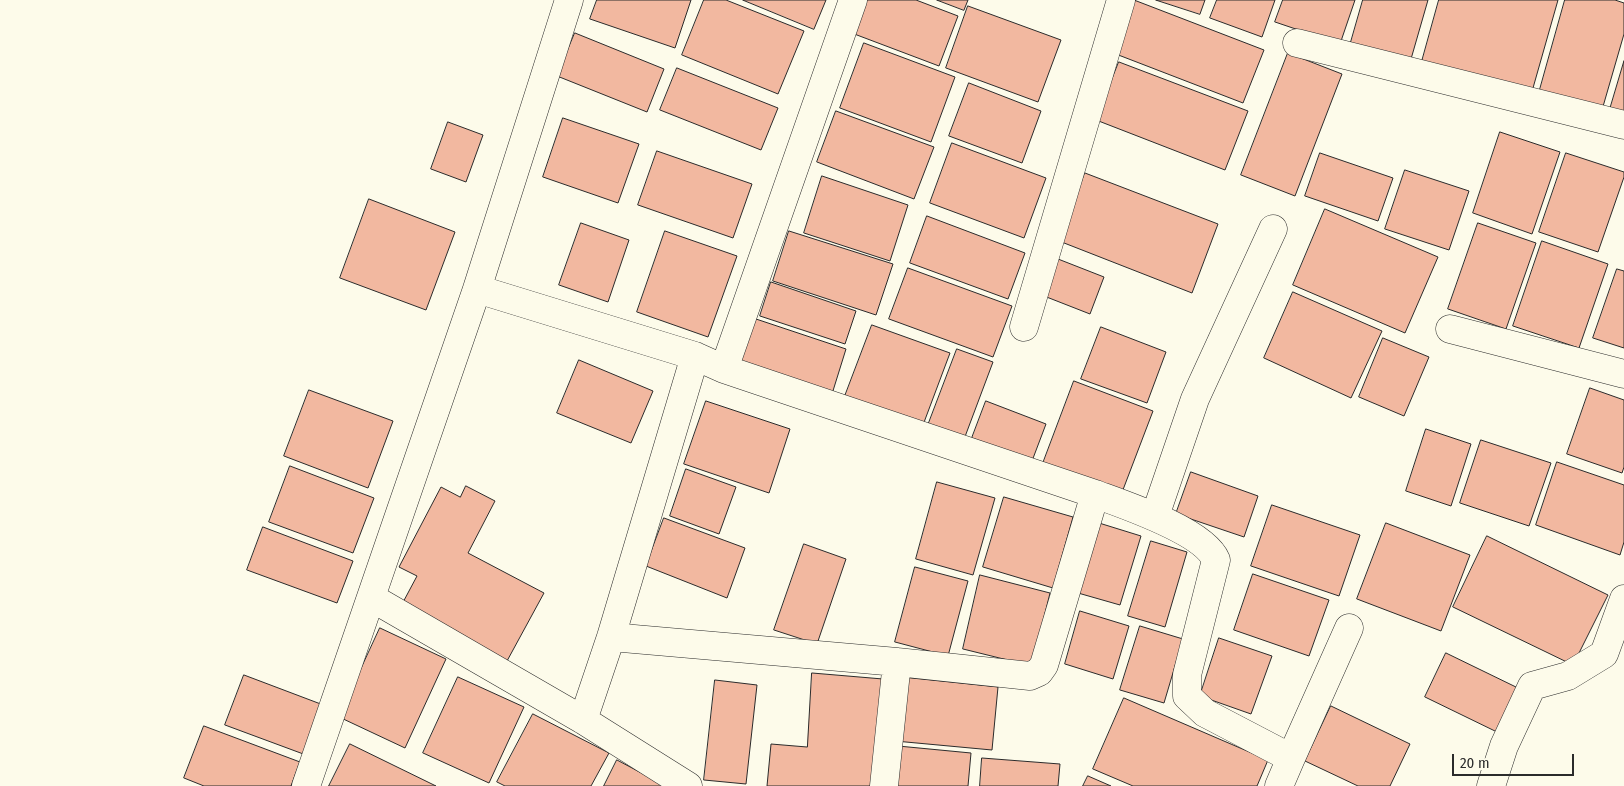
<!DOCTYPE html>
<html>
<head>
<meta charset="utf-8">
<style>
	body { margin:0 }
	#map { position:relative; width:1624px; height:786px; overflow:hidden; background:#fdfbea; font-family:"Fira Sans Condensed",sans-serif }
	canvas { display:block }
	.scale { position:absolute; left:1452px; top:754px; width:122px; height:22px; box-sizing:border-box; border:2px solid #2b2b2b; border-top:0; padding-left:6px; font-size:15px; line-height:18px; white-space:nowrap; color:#2b2b2b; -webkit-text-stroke:4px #fdfbea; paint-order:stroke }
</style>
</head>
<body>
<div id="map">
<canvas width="1624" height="786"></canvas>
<div class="scale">20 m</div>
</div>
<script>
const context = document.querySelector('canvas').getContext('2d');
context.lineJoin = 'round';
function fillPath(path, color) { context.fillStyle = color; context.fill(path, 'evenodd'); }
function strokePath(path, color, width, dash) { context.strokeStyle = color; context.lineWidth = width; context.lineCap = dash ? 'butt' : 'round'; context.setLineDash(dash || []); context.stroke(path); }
const building = new Path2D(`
	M 597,0 L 691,0 L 675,48 L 590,19 Z
	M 704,0 L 726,0 L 804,31 L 778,94 L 682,55 Z
	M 743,0 L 826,0 L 814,29 Z
	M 861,0 L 916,0 L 958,16 L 939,66 L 849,32 Z
	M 937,0 L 968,0 L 964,10 Z
	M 1134,0 L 1264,50 L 1243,103 L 1108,51 Z
	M 1156,0 L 1205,0 L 1200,14 Z
	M 1217,0 L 1275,0 L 1262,37 L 1210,18 Z
	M 1283,0 L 1355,0 L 1340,44 L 1275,22 Z
	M 1363,0 L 1428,0 L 1409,66 L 1349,49 Z
	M 1439,0 L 1558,0 L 1531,95 L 1421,65 Z
	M 1565,0 L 1615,0 L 1624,3 L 1624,34 L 1602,110 L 1539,93 Z
	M 968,6 L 1061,40 L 1038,102 L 946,68 Z
	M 575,33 L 664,69 L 647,112 L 557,76 Z
	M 864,43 L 955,77 L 931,142 L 840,108 Z
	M 1288,53 L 1342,74 L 1295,196 L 1241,175 Z
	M 1624,61 L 1624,121 L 1608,116 Z
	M 1119,62 L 1248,111 L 1225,170 L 1096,120 Z
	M 677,68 L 778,108 L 761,150 L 660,110 Z
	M 969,83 L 1041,111 L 1022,163 L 949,136 Z
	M 836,111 L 934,147 L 914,199 L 817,162 Z
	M 563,118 L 639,144 L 618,203 L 543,177 Z
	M 448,122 L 483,135 L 466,182 L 431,169 Z
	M 1500,132 L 1560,152 L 1532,234 L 1473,213 Z
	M 952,143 L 1046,178 L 1024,238 L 930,203 Z
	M 657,151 L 752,184 L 733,238 L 638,205 Z
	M 1320,153 L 1393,178 L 1378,221 L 1305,196 Z
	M 1566,153 L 1624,172 L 1624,177 L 1598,252 L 1539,232 Z
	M 1405,170 L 1469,191 L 1449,250 L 1385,229 Z
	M 1085,173 L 1218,224 L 1192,293 L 1059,241 Z
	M 822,176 L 908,205 L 890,261 L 804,233 Z
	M 369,199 L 455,232 L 426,310 L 340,278 Z
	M 1325,209 L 1438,257 L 1405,333 L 1293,285 Z
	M 927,216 L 1025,253 L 1008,299 L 910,263 Z
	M 581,223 L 629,240 L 608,302 L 559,285 Z
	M 1478,223 L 1536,243 L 1506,329 L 1448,309 Z
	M 665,231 L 737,256 L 708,337 L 637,312 Z
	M 789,231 L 893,264 L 876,315 L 773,281 Z
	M 1542,241 L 1608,264 L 1579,348 L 1513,326 Z
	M 1058,259 L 1104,277 L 1090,314 L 1044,296 Z
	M 908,268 L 1012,306 L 993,357 L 889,319 Z
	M 1617,269 L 1624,271 L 1624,348 L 1593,338 Z
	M 771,282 L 856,311 L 845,344 L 760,316 Z
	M 1293,292 L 1382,331 L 1351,398 L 1264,358 Z
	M 753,318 L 846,349 L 832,394 L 738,363 Z
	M 872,325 L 950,353 L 920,433 L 842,404 Z
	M 1101,327 L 1166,352 L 1147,403 L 1081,379 Z
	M 1383,338 L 1429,357 L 1404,416 L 1359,397 Z
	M 957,349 L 993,362 L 963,442 L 927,428 Z
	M 579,360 L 653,391 L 631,443 L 557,413 Z
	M 1074,381 L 1153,411 L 1121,495 L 1042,466 Z
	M 1590,388 L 1624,400 L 1624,467 L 1622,473 L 1567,454 Z
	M 309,390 L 393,421 L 368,488 L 284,456 Z
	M 706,401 L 790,429 L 769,493 L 684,464 Z
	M 986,401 L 1046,424 L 1032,461 L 972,438 Z
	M 1426,429 L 1471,444 L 1451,506 L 1406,491 Z
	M 1481,440 L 1551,463 L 1529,526 L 1460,503 Z
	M 1557,462 L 1624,485 L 1624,542 L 1620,555 L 1536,525 Z
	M 290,466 L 374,498 L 353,553 L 269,522 Z
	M 686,469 L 736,487 L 719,534 L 670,516 Z
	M 1191,472 L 1258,496 L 1244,537 L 1176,514 Z
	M 937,482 L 995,498 L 973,575 L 916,559 Z
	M 466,486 L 495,501 L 468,553 L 544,593 L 507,661 L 401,606 L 417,576 L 399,567 L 441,487 L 460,497 Z
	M 1004,497 L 1073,517 L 1053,588 L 983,567 Z
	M 1272,505 L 1360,535 L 1339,596 L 1251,566 Z
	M 664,518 L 745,548 L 727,598 L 646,566 Z
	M 1099,523 L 1141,536 L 1120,605 L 1078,593 Z
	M 1386,523 L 1470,555 L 1441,631 L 1357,599 Z
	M 263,527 L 353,561 L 337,603 L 247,570 Z
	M 1487,536 L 1608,595 L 1573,665 L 1453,607 Z
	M 1151,541 L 1187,552 L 1165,627 L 1128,616 Z
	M 804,544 L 846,559 L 817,644 L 774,630 Z
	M 915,567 L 968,581 L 948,656 L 895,642 Z
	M 1253,574 L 1329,600 L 1309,656 L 1234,630 Z
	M 980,575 L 1050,593 L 1032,666 L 963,649 Z
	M 1080,611 L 1129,626 L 1113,679 L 1065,664 Z
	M 1140,626 L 1183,639 L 1164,703 L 1120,690 Z
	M 380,628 L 446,659 L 405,748 L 339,717 Z
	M 1219,638 L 1272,656 L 1251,714 L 1200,696 Z
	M 1446,653 L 1518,688 L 1497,732 L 1425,697 Z
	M 812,673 L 883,679 L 875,786 L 767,786 L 771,744 L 807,747 Z
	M 244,675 L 326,706 L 306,755 L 225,725 Z
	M 458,677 L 524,707 L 489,783 L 423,753 Z
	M 902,677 L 998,687 L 992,750 L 895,741 Z
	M 715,680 L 757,685 L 746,784 L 704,780 Z
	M 1124,698 L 1268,760 L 1257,786 L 1133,786 L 1093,769 Z
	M 1331,706 L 1410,744 L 1390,786 L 1358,786 L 1305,761 Z
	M 533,714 L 609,753 L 591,786 L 505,786 L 497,782 Z
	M 204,726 L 300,762 L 291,786 L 204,786 L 184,778 Z
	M 350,744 L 436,786 L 329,786 Z
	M 898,746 L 971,753 L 968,786 L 894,786 Z
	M 982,758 L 1060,764 L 1058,786 L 980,786 Z
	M 617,760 L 666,786 L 604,786 Z
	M 1088,776 L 1111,786 L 1083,786 Z`);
fillPath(building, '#f2b8a0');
strokePath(building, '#2b2b2b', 1);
const street = new Path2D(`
	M 1297,43 L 1624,125
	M 477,289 L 695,356 L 724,369 L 1095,494 C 1125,505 1204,531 1216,560 L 1187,675 L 1187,696 L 1205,713 L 1291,758 L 1279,786
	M 1024,327 L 1121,0
	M 1450,329 L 1624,374
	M 724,369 L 853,0
	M 1155,516 L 1195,399 L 1273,229
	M 372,598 L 583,720 L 688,786
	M 611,637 L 897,662 L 1030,676 L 1039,672 L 1044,665 L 1095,494
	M 583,720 L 611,637 L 695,356
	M 1291,758 L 1349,628
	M 306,786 L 477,289 L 569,0
	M 884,786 L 897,662
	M 1491,786 L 1504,746 L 1532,686 L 1568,676 L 1604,654 L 1624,599`);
strokePath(street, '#2b2b2b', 29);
strokePath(street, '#fdfbea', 28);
</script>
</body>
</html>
